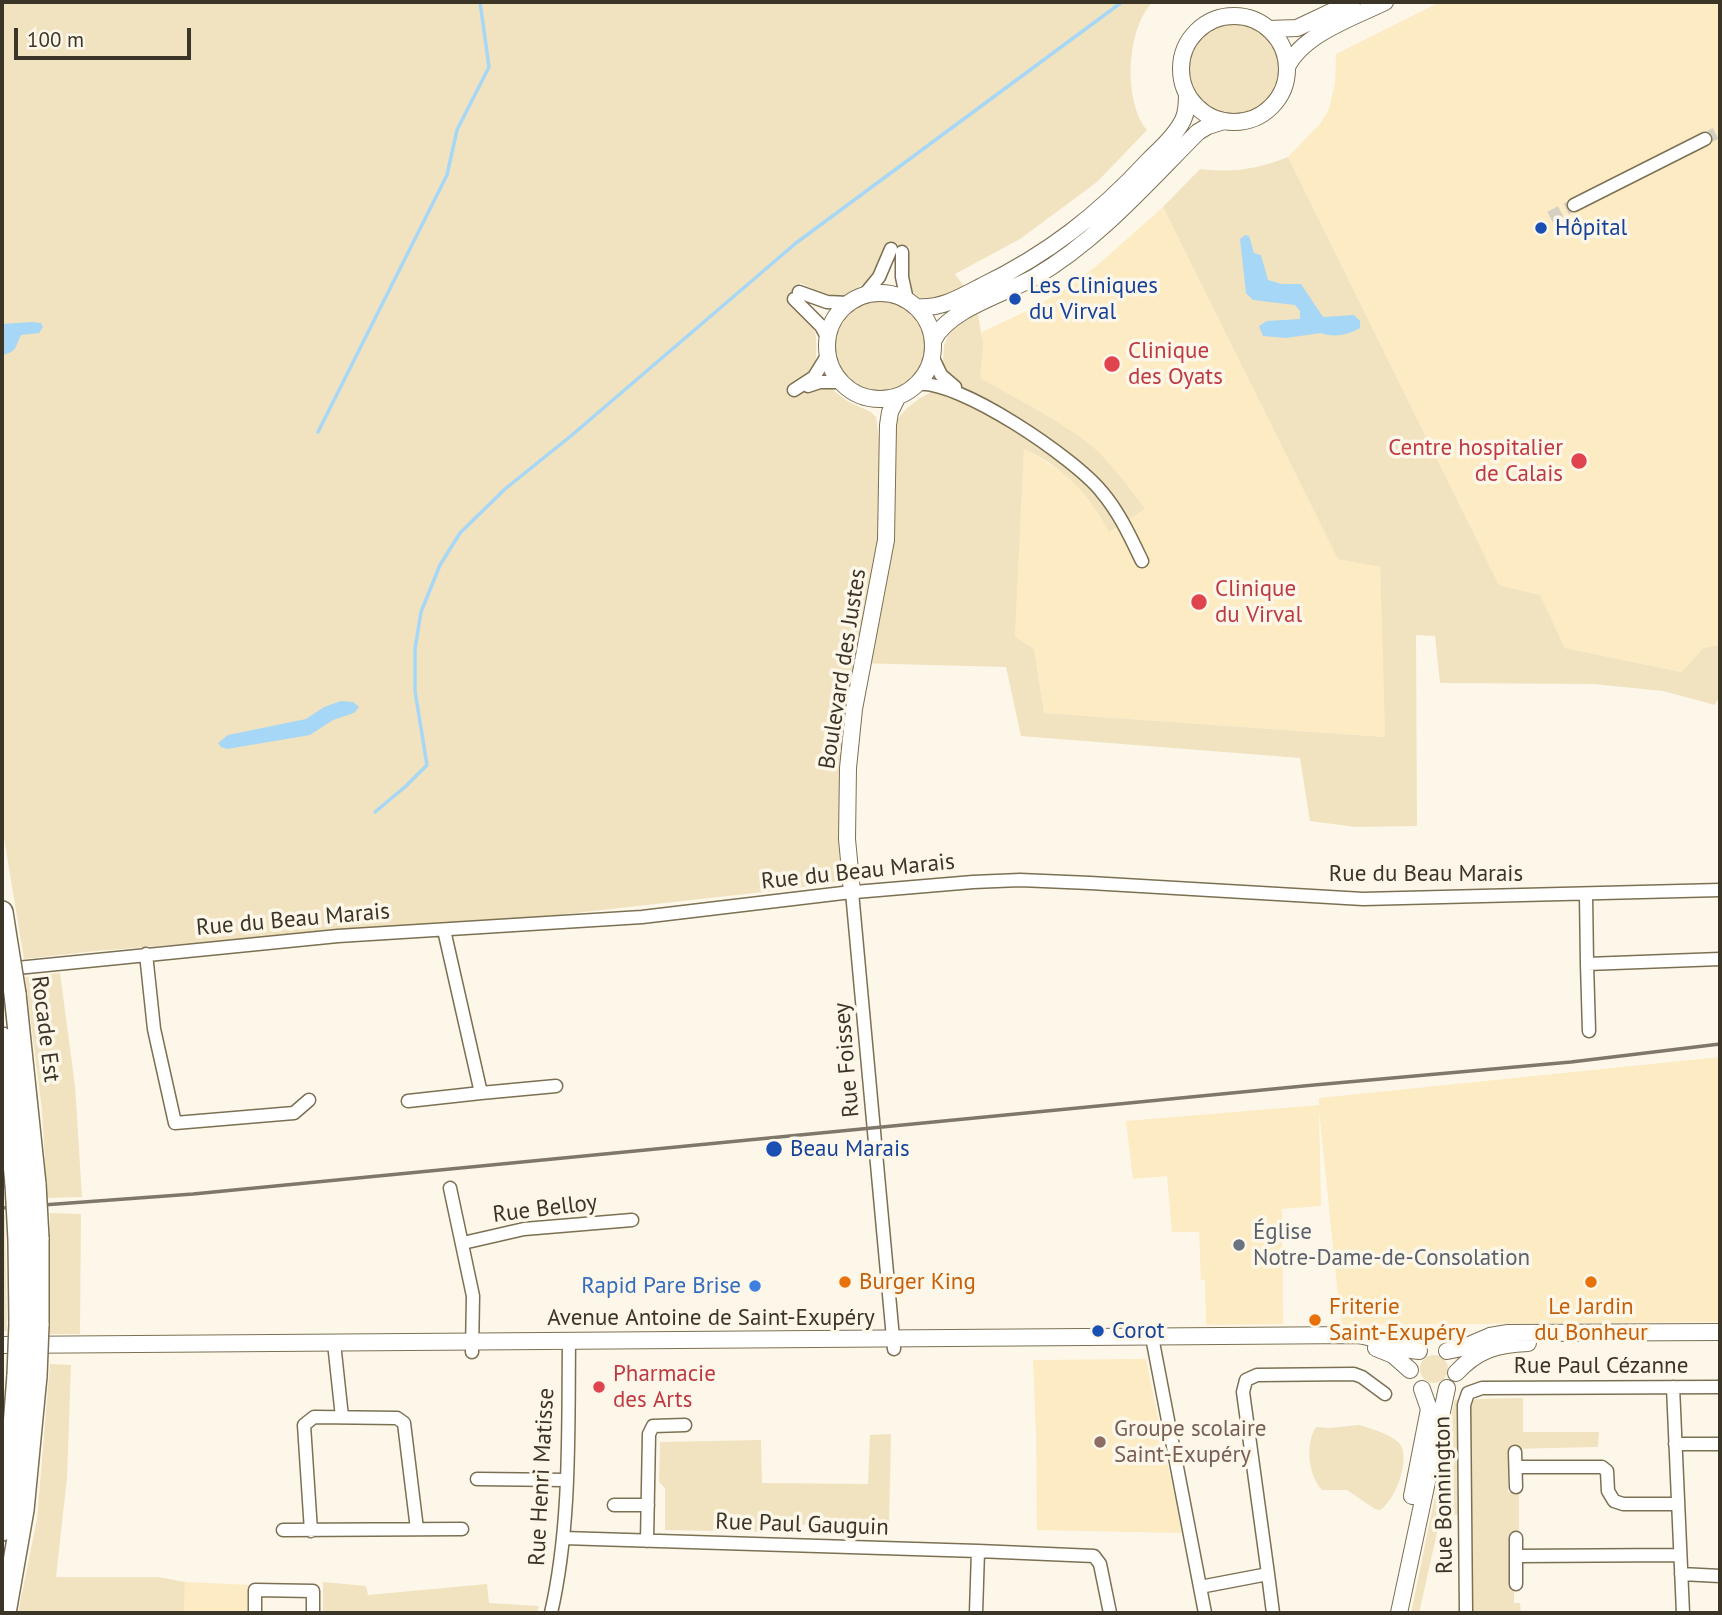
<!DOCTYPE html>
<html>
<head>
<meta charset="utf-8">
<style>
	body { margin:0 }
	#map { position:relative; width:1722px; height:1615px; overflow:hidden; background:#fdf7ea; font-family:"PT Sans",sans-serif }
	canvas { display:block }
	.frame { position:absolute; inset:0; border:4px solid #3b3528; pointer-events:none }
	.scale { position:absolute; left:14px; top:28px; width:177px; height:32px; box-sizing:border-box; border:4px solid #3b3528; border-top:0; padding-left:9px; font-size:21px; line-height:24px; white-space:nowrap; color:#3b3528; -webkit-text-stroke:5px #fdf7ea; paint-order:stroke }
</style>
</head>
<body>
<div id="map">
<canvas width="1722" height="1615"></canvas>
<div class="frame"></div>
<div class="scale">100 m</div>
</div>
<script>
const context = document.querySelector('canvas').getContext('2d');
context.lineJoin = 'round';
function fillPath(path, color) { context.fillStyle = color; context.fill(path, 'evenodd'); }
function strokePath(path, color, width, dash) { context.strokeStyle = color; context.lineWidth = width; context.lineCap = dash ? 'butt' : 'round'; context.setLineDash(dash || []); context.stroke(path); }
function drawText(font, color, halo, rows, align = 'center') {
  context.font = font + ' "PT Sans",sans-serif'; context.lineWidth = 7; context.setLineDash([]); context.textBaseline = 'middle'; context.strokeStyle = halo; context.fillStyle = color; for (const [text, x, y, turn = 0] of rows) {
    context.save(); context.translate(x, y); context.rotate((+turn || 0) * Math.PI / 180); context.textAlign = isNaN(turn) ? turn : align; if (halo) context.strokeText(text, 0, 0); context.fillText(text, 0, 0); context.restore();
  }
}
fillPath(new Path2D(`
	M 1440,2 L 1720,2 L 1720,645 L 1703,648 L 1683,672 L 1565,648 L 1540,595 L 1499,585 L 1288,157 L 1320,124 L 1329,109 L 1335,83 L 1336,54 Z
	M 1163,207 L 1338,558 L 1380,567 L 1385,737 L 1044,713 L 1034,649 L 1015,638 L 1024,448 L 1067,475 L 1077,484 L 1102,517 L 1109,531 L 1145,509 L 1112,467 L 1089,444 L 980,378 L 982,332 L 1031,309 L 1073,284 L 1100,263 Z
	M 1720,1057 L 1720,1322 L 1341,1325 L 1319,1110 L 1321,1206 L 1282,1209 L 1283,1324 L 1206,1325 L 1205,1280 L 1201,1280 L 1199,1232 L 1172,1232 L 1167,1176 L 1133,1179 L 1126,1121 L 1319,1105 L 1319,1098 Z
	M 1146,1359 L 1182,1533 L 1037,1530 L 1036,1433 L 1033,1360 Z
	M 185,1582 L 250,1585 L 250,1613 L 184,1613 Z`), '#fcebc3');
fillPath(new Path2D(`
	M 2,2 L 1153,2 C 1126,28 1123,101 1147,130 L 1097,182 L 1020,239 L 955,274 L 965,288 C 956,292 943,300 933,300 C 902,301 906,267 910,247 L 886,244 L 873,278 L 844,296 L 830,297 L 800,283 L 789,302 C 819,329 817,328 816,367 L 835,392 L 849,402 L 871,412 L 876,417 L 880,447 C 897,419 902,407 933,391 L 943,362 L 944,345 L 953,324 L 978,314 L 983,344 L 980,378 C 1016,399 1056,418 1088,443 C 1110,461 1128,486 1145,509 L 1109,532 C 1090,494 1062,466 1024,449 L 1015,637 L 1034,649 L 1044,713 L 1385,737 L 1380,567 L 1338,559 L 1163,207 L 1200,169 C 1235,173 1256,169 1288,157 L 1499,585 L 1540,595 L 1565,648 L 1682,672 L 1703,648 L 1720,645 L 1720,695 L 1715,705 L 1663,691 L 1593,684 L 1440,683 L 1435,636 L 1416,635 L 1417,826 L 1356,827 L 1310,821 L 1300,758 L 1021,736 L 1006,667 L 856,663 C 837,734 839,808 841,881 L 791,889 L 557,915 L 403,926 L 96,951 L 24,959 L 2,826 Z
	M1190 69a45 45 0 1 1 90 0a45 45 0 1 1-90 0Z
	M836 346a45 45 0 1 1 90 0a45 45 0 1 1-90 0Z
	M 60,973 L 75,1086 L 82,1197 L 47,1198 L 42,1110 L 25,977 Z
	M 50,1213 L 81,1214 L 80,1334 L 50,1334 Z
	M 2,1215 L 5,1215 L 7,1331 L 2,1331 Z
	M1420 1369a14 14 0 1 1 28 0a14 14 0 1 1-28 0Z
	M 50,1364 L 71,1365 L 67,1478 L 56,1577 L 158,1577 L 185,1582 L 184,1613 L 18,1613 L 37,1519 Z
	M 1523,1398 L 1523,1432 L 1599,1432 L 1598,1447 L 1508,1449 L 1508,1492 L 1519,1493 L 1519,1532 L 1511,1533 L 1511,1589 L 1514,1590 L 1514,1603 L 1520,1603 L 1521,1613 L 1473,1613 L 1470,1403 L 1476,1399 Z
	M 1455,1399 L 1460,1400 L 1460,1515 L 1441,1515 L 1419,1613 L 1411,1613 Z
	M 1359,1425 C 1370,1428 1393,1435 1400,1444 C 1411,1459 1395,1501 1380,1510 L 1375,1509 L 1347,1490 L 1322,1490 C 1308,1475 1305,1444 1316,1427 L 1330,1428 Z
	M 891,1434 L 889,1526 L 762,1524 L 762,1532 L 665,1530 L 665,1488 L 659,1482 L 660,1442 L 761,1440 L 762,1483 L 868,1484 L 870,1435 Z
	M 323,1582 L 366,1586 L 368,1595 L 487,1584 L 489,1603 L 539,1606 L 537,1613 L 323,1613 Z`), '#f1e3c0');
fillPath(new Path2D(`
	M 1245,235 L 1249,236 L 1254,253 L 1261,255 L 1268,280 L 1282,284 L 1301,284 L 1323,317 L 1354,315 L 1360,321 L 1360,328 C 1348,335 1334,338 1321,333 L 1286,338 L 1263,336 L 1259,326 L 1267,321 L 1300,319 L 1300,311 L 1295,305 L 1253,300 L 1246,293 L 1240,239 Z
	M 32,322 L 41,323 L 43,327 L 39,333 L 21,335 C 15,347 17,352 2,355 L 2,324 Z
	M 341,701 L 353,702 L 359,707 L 354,713 L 333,720 L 310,735 L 227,749 L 221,747 L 218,743 L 228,735 L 306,719 L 324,707 Z`), '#a6d7f6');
strokePath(new Path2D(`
	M 318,432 L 447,175 L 457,130 L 489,67 L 480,2
	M 375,812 L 406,786 L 427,765 L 415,691 L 415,649 L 421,612 L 440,565 L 460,533 L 505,489 L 572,435 L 796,243 L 1122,2`), '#a6d7f6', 3.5);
strokePath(new Path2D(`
	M 1705,139 L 1720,131
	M 1550,217 L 1574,205`), '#d6d0c3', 12, [12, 6]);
const street = new Path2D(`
	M 1574,205 L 1705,139
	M 902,252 L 902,277 L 907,300
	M 799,292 L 827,302 L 848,303
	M 865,294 L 879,277 L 891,249
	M 794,299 L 821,326 L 827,337
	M 932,356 L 941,375 L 955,387
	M 917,384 C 959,379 1074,458 1101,491 C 1119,512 1130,536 1142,561
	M 808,386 L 820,382 L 841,382
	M 794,390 L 814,377 L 827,356
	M 852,892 L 894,1349
	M 1586,894 L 1587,964 L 1720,959
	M 444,930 L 481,1093 L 556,1086
	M 146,954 L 154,1029 L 175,1123 L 294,1113 L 309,1100
	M 1587,964 L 1589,1031
	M 7,969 L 338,936 L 642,917 L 843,893 L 973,882 L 1020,880 L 1090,883 L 1363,899 L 1720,890
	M 408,1101 L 481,1093
	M 450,1188 L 473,1296 L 472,1352
	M 463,1243 L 524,1229 L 632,1220
	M 1152,1337 L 1205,1613
	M 334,1343 L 342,1417
	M 1673,1387 L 1683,1613
	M 1675,1444 L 1720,1444
	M 1515,1452 L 1516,1487
	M 1516,1467 L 1602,1467 L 1607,1471 L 1608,1491 L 1614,1501 L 1623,1504 L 1678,1504
	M 477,1479 L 566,1480
	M 614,1505 L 648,1505
	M 283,1530 L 462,1529
	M 311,1531 L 304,1425 L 314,1417 L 397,1418 L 404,1423 L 417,1529
	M 563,1538 L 978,1551 L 976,1613
	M 647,1541 L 649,1434 L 653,1426 L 685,1425
	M 978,1551 L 1094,1556 L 1100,1564 L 1110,1613
	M 1516,1556 L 1680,1555
	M 1268,1574 L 1273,1613
	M 1681,1574 L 1720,1576
	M 1516,1584 L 1516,1538
	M 1200,1587 L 1268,1574 L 1243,1392 L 1246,1380 L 1257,1375 L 1354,1374 L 1362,1377 L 1385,1394
	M 255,1613 L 255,1590 L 313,1591 L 313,1613
	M 551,1613 C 571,1525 568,1432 569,1342
	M 1466,1613 L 1464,1405 L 1468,1393 L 1482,1388 L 1720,1387`);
const secondary = new Path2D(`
	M1181 69a53 53 0 1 1 106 0a53 53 0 1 1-106 0Z
	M 1269,29 L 1297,28 L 1352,2
	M 1287,67 C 1303,34 1354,17 1385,2
	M827 346a53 53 0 1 1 106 0a53 53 0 1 1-106 0Z
	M 917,307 C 941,309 961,297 982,286 C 1048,254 1098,215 1148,161 C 1160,149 1175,136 1183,120 C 1187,112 1187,103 1187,94
	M 933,341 C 948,309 1005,294 1035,277 C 1099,239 1146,184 1198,132 L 1208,126 L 1224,121
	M 852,892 L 847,839 L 848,768 L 854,709 L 886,540 L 888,425 L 890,412 L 898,396
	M 2,1345 L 1357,1335 C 1379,1337 1397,1350 1419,1351
	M 1376,1348 L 1393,1355 L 1410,1370
	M 1447,1351 L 1462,1348 L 1490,1336 L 1508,1333 L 1720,1332
	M 1456,1373 C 1477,1350 1497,1344 1528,1343
	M 1412,1496 L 1429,1409 L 1422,1389
	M 1399,1613 L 1447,1388`);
const highway = new Path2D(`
	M 2,912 L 7,944
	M 15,994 L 35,1184
	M 2,1038 L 16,1184
	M 38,1238 L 38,1325
	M 19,1240 L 20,1324
	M 2,1530 L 13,1439 L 18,1375
	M 5,1613 L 23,1510 L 36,1376`);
strokePath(street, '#7c7053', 15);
strokePath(secondary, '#7c7053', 18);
strokePath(highway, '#7c7053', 24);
strokePath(street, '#fff', 12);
strokePath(secondary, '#fff', 16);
strokePath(highway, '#fff', 21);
strokePath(new Path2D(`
	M 2,1208 L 193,1194 L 1314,1085 L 1571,1062 L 1720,1044`), '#7e786b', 3.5);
const highwayBridge = new Path2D(`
	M 7,944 L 15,994
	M 16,1184 L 19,1240
	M 35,1184 L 38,1238
	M 18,1375 L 20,1324
	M 36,1376 L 38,1325`);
strokePath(highwayBridge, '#7c7053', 24, []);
strokePath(highwayBridge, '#fff', 21);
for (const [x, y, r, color] of [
	[1541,228,7,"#1a4fb4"],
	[1015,299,7,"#1a4fb4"],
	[1112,364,9,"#e0444e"],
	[1579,461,9,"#e0444e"],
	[1199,602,9,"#e0444e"],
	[774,1149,9,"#1a4fb4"],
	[1239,1245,7,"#6b7280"],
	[845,1282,7,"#e8710a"],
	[1591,1282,7,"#e8710a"],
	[755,1286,7,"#3f7fe0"],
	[1315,1320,7,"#e8710a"],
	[1098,1331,7,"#1a4fb4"],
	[599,1387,7,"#e0444e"],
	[1100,1442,7,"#8d6e63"]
]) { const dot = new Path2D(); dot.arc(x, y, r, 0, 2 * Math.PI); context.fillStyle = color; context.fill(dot); strokePath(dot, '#fdf7ea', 2.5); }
drawText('23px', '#164399', '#fdf7ea', [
	["Hôpital",1555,228],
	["Les Cliniques",1029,286],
	["du Virval",1029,312],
	["Beau Marais",790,1149],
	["Corot",1112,1331]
], 'left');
drawText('23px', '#be3a42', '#fdf7ea', [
	["Clinique",1128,351],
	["des Oyats",1128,377],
	["Centre hospitalier",1563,448,"right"],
	["de Calais",1563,474,"right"],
	["Clinique",1215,589],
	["du Virval",1215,615],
	["Pharmacie",613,1374],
	["des Arts",613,1400]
], 'left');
drawText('23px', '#3b3528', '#fdf7ea', [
	["Boulevard des Justes",843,669,-81],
	["Rue du Beau Marais",858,872,-6],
	["Rue du Beau Marais",1426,874],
	["Rue du Beau Marais",293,920,-5],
	["Rocade Est",45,1029,83],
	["Rue Foissey",847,1060,-95],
	["Rue Belloy",545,1209,-7],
	["Avenue Antoine de Saint-Exupéry",711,1318],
	["Rue Paul Cézanne",1601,1366],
	["Rue Henri Matisse",542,1477,-87],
	["Rue Bonnington",1444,1495,-91],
	["Rue Paul Gauguin",802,1525,2]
]);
drawText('23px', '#5b616d', '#fdf7ea', [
	["Église",1253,1232],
	["Notre-Dame-de-Consolation",1253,1258]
], 'left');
drawText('23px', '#c56008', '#fdf7ea', [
	["Burger King",859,1282],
	["Friterie",1329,1307],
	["Saint-Exupéry",1329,1333],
	["Le Jardin",1591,1307,"center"],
	["du Bonheur",1591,1333,"center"]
], 'left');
drawText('23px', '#366cbe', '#fdf7ea', [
	["Rapid Pare Brise",741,1286]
], 'right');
drawText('23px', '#785e54', '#fdf7ea', [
	["Groupe scolaire",1114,1429],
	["Saint-Exupéry",1114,1455]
], 'left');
</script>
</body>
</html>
